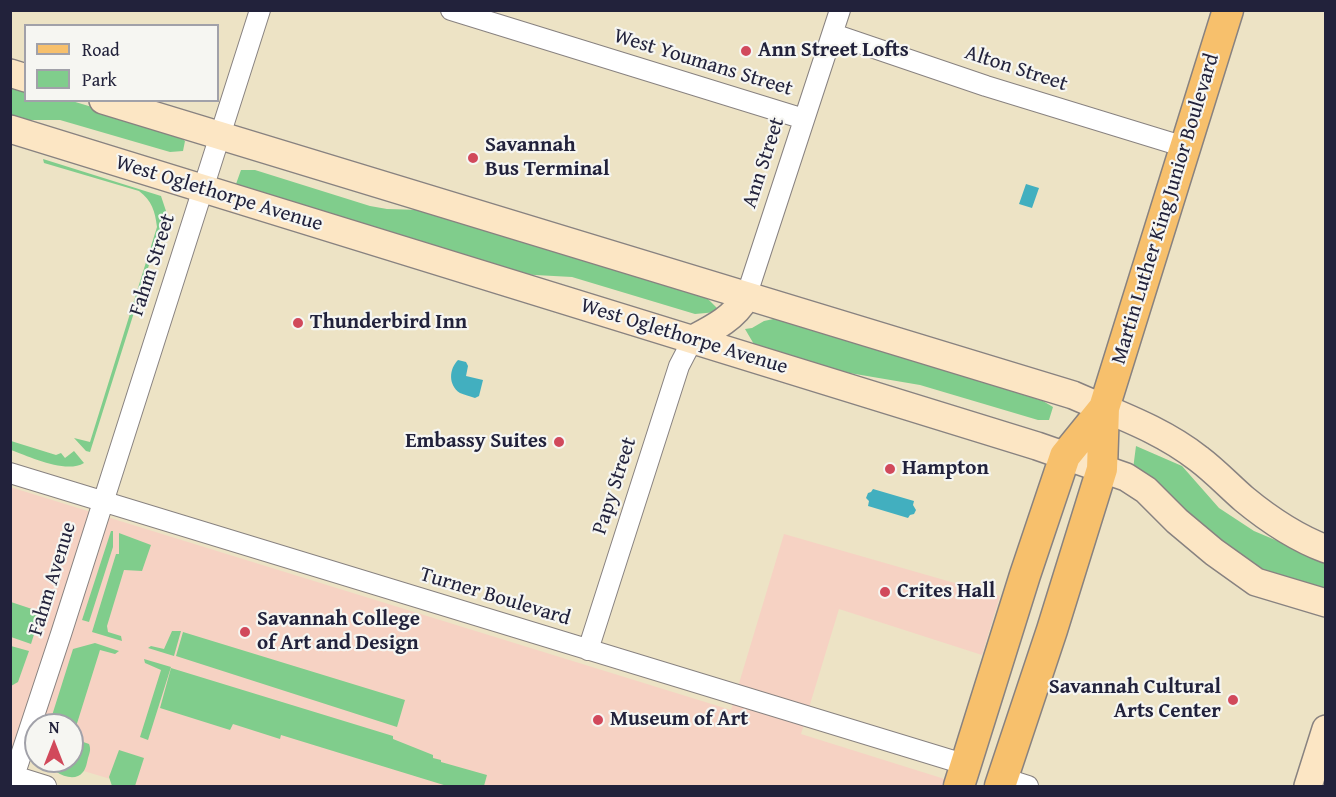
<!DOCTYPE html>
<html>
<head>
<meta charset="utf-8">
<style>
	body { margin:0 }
	#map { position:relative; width:1336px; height:797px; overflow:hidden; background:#ede3c5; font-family:"Gentium Book Plus",serif }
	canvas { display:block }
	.frame { position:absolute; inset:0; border:12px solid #22223b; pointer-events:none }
	.legend { position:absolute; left:24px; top:24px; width:195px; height:78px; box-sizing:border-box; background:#f6f6f2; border:2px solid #a1a1a9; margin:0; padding:8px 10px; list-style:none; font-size:18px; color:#22223b }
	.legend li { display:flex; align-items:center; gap:12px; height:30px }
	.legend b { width:30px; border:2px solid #a1a1a9 }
	.north { position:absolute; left:24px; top:713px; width:60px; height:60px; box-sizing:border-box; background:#f6f6f2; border:2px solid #a1a1a9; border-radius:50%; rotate:0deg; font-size:16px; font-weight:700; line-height:24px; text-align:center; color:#22223b }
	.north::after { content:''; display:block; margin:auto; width:21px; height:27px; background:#d1495b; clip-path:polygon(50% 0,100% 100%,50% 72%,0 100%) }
</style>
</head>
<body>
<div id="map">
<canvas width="1336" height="797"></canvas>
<div class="frame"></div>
<ul class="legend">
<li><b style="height:8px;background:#f7c06c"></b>Road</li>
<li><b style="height:16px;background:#80cd8c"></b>Park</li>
</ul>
<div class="north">N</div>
</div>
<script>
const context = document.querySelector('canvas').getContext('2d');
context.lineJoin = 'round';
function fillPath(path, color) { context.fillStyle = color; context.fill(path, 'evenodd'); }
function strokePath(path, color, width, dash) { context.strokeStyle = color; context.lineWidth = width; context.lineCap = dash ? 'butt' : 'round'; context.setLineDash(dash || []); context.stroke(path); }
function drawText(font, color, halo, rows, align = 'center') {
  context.font = font + ' "Gentium Book Plus",serif'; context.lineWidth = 4.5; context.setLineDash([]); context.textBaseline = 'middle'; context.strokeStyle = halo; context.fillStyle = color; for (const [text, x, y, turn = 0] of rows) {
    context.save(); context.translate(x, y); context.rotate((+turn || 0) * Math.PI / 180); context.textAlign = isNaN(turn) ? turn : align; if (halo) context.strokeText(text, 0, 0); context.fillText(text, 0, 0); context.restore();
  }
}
fillPath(new Path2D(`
	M 10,487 L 731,710 L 784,534 L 1000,596 L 982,655 L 839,609 L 801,734 L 951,781 L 949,786 L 134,786 L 50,761 L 72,761 L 72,725 L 36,725 L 36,757 L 11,749 Z`), '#f6d2c3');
fillPath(new Path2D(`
	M 10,82 L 25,86 L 26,100 L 72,101 L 172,131 L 185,141 L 183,151 L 170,152 L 60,120 L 24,120 L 11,116 Z
	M 43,159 L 161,196 L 166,211 L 90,452 L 86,451 L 74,438 L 90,442 L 157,227 C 155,211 152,201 139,191 L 44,163 Z
	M 241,170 L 255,170 L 370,206 L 387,209 L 421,210 L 703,294 L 718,309 L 717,312 L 695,314 L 572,277 L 517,274 L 251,191 L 236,184 Z
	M 778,318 L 1043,401 L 1053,407 L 1049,420 L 1038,420 L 920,385 L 814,367 L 755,346 L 745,329 L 752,328 L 764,321 Z
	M 11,441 L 56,455 L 61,453 L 65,458 L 74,451 L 84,463 C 66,474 30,457 11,450 Z
	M 1136,446 L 1182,466 L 1219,508 L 1254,531 L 1325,561 L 1325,597 L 1238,560 L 1133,469 Z
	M 111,531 L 113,531 L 113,547 L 89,622 L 82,620 Z
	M 119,533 L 151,545 L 142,571 L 124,570 L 107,626 L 108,632 L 121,636 L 122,641 L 92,632 L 116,554 L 119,554 Z
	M 11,602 L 41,612 L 31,644 L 11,637 Z
	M 172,631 L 181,631 L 174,656 L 148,648 L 151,646 L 164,649 Z
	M 183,632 L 405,700 L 397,727 L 176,656 Z
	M 95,643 L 119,651 L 115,654 L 100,650 L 74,733 L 75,739 L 89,744 C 91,749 90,752 88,758 C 87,762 86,769 83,772 C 73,785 51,771 45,761 L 72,761 L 72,725 L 49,725 L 73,649 Z
	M 11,646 L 29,651 L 18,682 L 11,686 Z
	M 144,659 L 171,667 L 148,740 L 140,737 L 161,670 L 145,663 Z
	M 171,668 L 393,736 L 393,739 L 433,755 L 433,758 L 441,760 L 441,762 L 487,775 L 484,786 L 447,786 L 281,735 L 280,739 L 233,724 L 230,730 L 160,708 Z
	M 119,750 L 144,758 L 135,786 L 112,786 L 109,777 Z`), '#80cd8c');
fillPath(new Path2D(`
	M 1026,184 L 1039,188 L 1032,208 L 1019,204 Z
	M 458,360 L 466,362 L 468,366 L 466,376 L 483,380 L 479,396 L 475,398 C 470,396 464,395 460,393 C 448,385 449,369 458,360 Z
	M 873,489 L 914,501 L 913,505 L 916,510 L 914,514 L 910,515 L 908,518 L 868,506 L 869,501 L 866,498 L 868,493 L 871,492 Z`), '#42afbf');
const minor = new Path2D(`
	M 451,10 L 804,119
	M 833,34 L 986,86 L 1185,147
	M 746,297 L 840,10
	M 10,473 L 967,765
	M 588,650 L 679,366 L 693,339
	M 1003,778 L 1028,786
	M 46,786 L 14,776 L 61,634 L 260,10`);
const secondary = new Path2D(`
	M 10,73 L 26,78
	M 103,100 L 1073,395 C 1116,414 1161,429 1199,459 C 1215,471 1229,486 1244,499 C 1267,518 1297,538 1326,549
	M 10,129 L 1037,446 L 1126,477 L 1146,490 L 1177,521 L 1214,552 L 1256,582 L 1326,603
	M 693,339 C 714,328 734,318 746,297
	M 1308,786 L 1326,729`);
const primary = new Path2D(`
	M 959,786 L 1025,575 L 1065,456 L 1104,408
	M 1000,786 L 1052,630 L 1102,469 L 1104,408 L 1228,10`);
strokePath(minor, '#888280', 22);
strokePath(secondary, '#888280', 30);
strokePath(primary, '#888280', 33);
strokePath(minor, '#fff', 20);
strokePath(secondary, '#fce6c4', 27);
strokePath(primary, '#f7c06c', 30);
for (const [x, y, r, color] of [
	[746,51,6,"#d1495b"],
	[473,158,6,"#d1495b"],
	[298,323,6,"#d1495b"],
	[559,442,6,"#d1495b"],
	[890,469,6,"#d1495b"],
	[885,592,6,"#d1495b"],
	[245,632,6,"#d1495b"],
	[1233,700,6,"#d1495b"],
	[598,720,6,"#d1495b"]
]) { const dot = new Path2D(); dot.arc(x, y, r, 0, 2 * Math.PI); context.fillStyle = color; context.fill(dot); strokePath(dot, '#f6f6f2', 2); }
drawText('bold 21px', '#22223b', '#f6f6f2', [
	["Ann Street Lofts",758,51],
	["Savannah",485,146],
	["Bus Terminal",485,170],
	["Thunderbird Inn",310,323],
	["Embassy Suites",547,442,"right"],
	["Hampton",902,469],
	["Crites Hall",897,592],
	["Savannah College",257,620],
	["of Art and Design",257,644],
	["Savannah Cultural",1221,688,"right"],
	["Arts Center",1221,712,"right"],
	["Museum of Art",610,720]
], 'left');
drawText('21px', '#22223b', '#f6f6f2', [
	["West Youmans Street",703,63,17],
	["Alton Street",1016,69,18],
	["Ann Street",764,163,-72],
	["West Oglethorpe Avenue",219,194,17],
	["Martin Luther King Junior Boulevard",1166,209,-73],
	["Fahm Street",153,265,-72],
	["West Oglethorpe Avenue",684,337,17],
	["Papy Street",615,486,-72],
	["Fahm Avenue",53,579,-73],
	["Turner Boulevard",495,597,17]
]);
</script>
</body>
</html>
